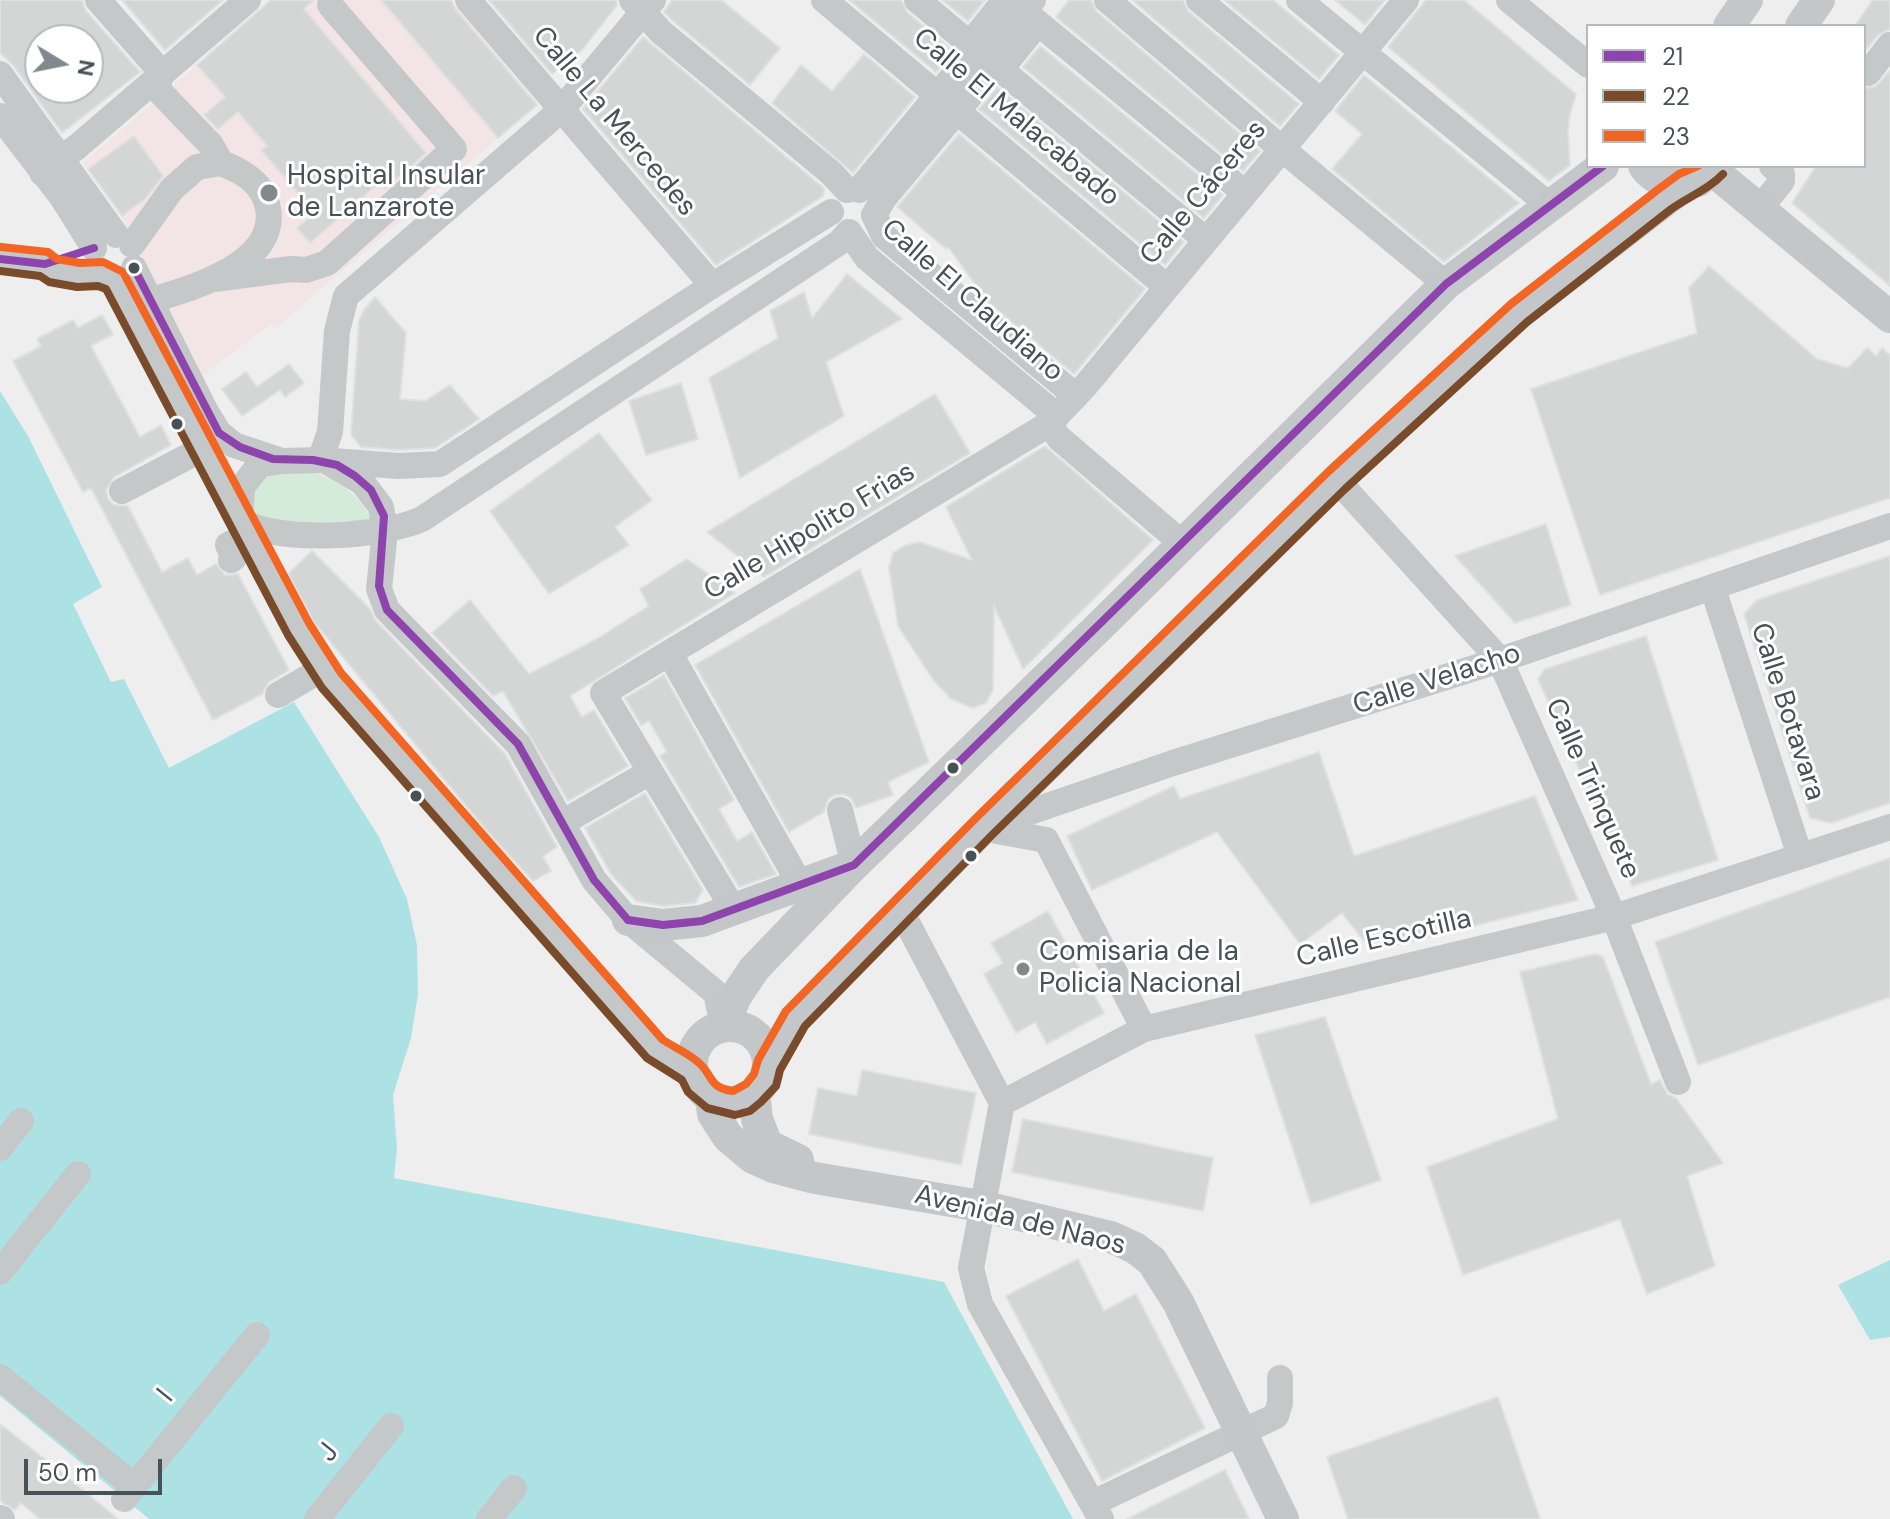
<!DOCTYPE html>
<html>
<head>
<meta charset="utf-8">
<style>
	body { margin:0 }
	#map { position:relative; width:1890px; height:1519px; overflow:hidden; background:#eee; font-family:"DM Sans",sans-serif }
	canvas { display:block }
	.legend { position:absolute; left:1586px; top:24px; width:280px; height:144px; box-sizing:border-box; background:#fff; border:2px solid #b5babc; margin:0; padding:10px 14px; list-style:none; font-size:24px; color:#475258 }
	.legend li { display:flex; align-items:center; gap:16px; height:40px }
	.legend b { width:40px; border:2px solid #b5babc }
	.north { position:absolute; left:24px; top:24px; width:80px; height:80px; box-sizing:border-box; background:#fff; border:2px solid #b5babc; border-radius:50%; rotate:100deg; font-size:22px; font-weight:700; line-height:32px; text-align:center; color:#475258 }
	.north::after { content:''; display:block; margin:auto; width:28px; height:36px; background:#81898c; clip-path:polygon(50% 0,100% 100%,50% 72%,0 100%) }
	.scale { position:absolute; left:24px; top:1459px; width:138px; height:36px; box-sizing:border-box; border:4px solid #475258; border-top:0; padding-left:10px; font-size:24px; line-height:28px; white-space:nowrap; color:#475258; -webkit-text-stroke:6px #fff; paint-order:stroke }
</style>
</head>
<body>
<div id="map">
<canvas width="1890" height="1519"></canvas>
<ul class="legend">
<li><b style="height:10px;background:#8e44ad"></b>21</li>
<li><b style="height:10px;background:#7a4b2a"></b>22</li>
<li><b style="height:10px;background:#f26522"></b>23</li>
</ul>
<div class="north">N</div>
<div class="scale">50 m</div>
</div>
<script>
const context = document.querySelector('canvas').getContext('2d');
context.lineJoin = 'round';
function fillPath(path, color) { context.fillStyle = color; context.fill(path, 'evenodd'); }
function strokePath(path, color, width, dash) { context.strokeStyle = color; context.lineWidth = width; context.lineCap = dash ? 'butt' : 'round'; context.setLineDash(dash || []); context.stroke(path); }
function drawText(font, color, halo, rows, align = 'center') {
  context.font = font + ' "DM Sans",sans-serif'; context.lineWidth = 6; context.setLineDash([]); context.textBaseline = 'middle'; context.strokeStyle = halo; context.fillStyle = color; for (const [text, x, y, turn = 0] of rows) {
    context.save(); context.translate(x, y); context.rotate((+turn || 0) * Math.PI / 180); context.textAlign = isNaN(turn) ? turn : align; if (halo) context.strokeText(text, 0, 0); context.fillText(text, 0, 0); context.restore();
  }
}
fillPath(new Path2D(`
	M 273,0 L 451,0 L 536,101 L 536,106 L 275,328 L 270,325 L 201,376 L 195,358 L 121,216 L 83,163 Z`), '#f3e5e6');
fillPath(new Path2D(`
	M 296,468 C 331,476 356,488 372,521 L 298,532 L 260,523 L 249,505 C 261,476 264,471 296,468 Z`), '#d4ebd9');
fillPath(new Path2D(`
	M 0,391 L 28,436 L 102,587 L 73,604 L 111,682 L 124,679 L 169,768 L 294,702 L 379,837 L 407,899 L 417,945 L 418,995 L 411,1038 L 393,1095 L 397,1149 L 394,1178 L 944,1282 L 1073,1519 L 149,1519 L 0,1396 Z
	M 1890,1260 L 1890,1337 L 1870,1340 L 1838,1285 Z`), '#ade2e5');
const building = new Path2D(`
	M 0,0 L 82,0 L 86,11 L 140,72 L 62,133 L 13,65 L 0,53 ZM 40,40 L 88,40 L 88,88 L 40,88 Z
	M 122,0 L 223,0 L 165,50 Z
	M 271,0 L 314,0 L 304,9 L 426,153 L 385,189 L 379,183 L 310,243 L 297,228 L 315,213 L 261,150 L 267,146 L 238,112 L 218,129 L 204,115 L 225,97 L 197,65 Z
	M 381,0 L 451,0 L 456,10 L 537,105 L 498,138 Z
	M 489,0 L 616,0 L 617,5 L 583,49 L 552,74 Z
	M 672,0 L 721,0 L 780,48 L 750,85 L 672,20 L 664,12 Z
	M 849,0 L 901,0 L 907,12 L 953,51 L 936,72 Z
	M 942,0 L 985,0 L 968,21 Z
	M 1069,0 L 1091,0 L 1097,12 L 1260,151 L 1243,171 L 1056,17 Z
	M 1132,0 L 1183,0 L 1189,12 L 1299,104 L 1280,126 Z
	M 1224,0 L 1273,0 L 1339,55 L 1319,79 Z
	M 1335,0 L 1385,0 L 1365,25 Z
	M 1426,0 L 1464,0 L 1576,94 L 1570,114 L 1568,132 L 1570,165 L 1549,181 L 1388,47 Z
	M 1873,0 L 1890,0 L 1890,29 L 1878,35 L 1864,52 L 1864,26 L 1855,26 Z
	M 643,37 L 820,185 L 824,189 L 823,196 L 716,265 L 583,109 Z
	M 1040,46 L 1223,195 L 1204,218 L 1023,67 Z
	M 864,54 L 915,97 L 853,173 L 772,103 L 801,65 L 832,91 Z
	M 1890,71 L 1890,286 L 1792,203 L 1816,166 L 1864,166 L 1864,88 L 1875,87 Z
	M 1364,75 L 1519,203 L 1444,262 L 1332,169 L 1362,134 L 1335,111 Z
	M 997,87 L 1184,242 L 1165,265 L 979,109 Z
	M 959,134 L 1145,289 L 1074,374 L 989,303 L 948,247 L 946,249 L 897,207 Z
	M 134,136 L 163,176 L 145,199 L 122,216 L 88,169 Z
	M 1709,266 L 1817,359 L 1848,368 L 1867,348 L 1876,356 L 1882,348 L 1890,355 L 1890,498 L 1600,595 L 1531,389 L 1697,333 L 1689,288 Z
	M 847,274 L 902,319 L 826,362 L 844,416 L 740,478 L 709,378 L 778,338 L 770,311 L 804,292 L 812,318 Z
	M 375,297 L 406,333 L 400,399 L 425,401 L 450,385 L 479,419 L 435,448 L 398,450 L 361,447 L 351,435 L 359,320 L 364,310 Z
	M 102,315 L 113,334 L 91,346 L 140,437 L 161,425 L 171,445 L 114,477 L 106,490 L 108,499 L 114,505 L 128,506 L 162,572 L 188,558 L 197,575 L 216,564 L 225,575 L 238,574 L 289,670 L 269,682 L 262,694 L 213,720 L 91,488 L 83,492 L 13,361 L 41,346 L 37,339 L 73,320 L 78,328 Z
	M 289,364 L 304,383 L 285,397 L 280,390 L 242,416 L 222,389 L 246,372 L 257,387 Z
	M 681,383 L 698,439 L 646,455 L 629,401 Z
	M 935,394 L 970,453 L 764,577 L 707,532 Z
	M 599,433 L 652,500 L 615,527 L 629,545 L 549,594 L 490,511 Z
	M 1045,446 L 1153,540 L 1023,669 L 994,606 L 993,690 L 986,703 L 973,708 L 951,699 L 934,681 L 898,626 L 889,567 L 893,553 L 904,546 L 919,542 L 972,560 L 946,507 Z
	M 1546,524 L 1571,605 L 1515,623 L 1455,556 Z
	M 312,551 L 370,609 L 376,621 L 505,754 L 557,847 L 543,856 L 551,871 L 533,881 L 486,830 L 314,622 L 288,574 Z
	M 1890,556 L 1890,803 L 1831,823 L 1810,818 L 1744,614 L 1757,600 Z
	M 687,559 L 735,593 L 570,696 L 582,717 L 594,710 L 628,766 L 568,801 L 503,691 L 493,696 L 432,633 L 470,600 L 529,674 L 595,640 L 649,606 L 640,589 Z
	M 860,569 L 929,762 L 888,782 L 893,795 L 856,808 L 851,798 L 844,794 L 835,795 L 828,799 L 824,812 L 789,832 L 695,665 Z
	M 1646,636 L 1718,860 L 1632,886 L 1538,679 L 1545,669 Z
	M 664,675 L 734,800 L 719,809 L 737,841 L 752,832 L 776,874 L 739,887 L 660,756 L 667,752 L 649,721 L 641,725 L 625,698 Z
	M 1319,752 L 1354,856 L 1535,796 L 1578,900 L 1372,951 L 1342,913 L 1300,944 L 1217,832 L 1092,890 L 1067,836 L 1174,786 L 1180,799 Z
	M 645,793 L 703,890 L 695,903 L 663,906 L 636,901 L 611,874 L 585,828 Z
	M 1890,858 L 1890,997 L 1698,1065 L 1655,942 Z
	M 1048,911 L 1104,1013 L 1047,1044 L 1035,1022 L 1016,1033 L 984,974 L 1003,963 L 991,943 Z
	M 1595,954 L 1603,957 L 1651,1084 L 1660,1080 L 1667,1094 L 1676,1098 L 1723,1163 L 1687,1176 L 1715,1266 L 1647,1294 L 1620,1219 L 1463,1275 L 1427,1167 L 1558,1119 L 1520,972 Z
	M 1325,1017 L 1381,1180 L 1311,1204 L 1255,1035 Z
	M 862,1070 L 976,1093 L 961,1165 L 809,1134 L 818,1088 L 857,1096 Z
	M 1023,1119 L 1213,1158 L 1203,1211 L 1012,1172 Z
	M 1078,1259 L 1104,1311 L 1136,1294 L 1205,1428 L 1102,1481 L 1006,1296 Z
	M 1498,1397 L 1540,1519 L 1348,1519 L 1327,1457 Z
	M 0,1424 L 71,1480 L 118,1519 L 40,1519 L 21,1503 L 15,1510 L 3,1503 L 0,1500 Z
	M 1225,1470 L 1249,1519 L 1127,1519 Z`);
fillPath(building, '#d4d6d6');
strokePath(building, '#dfe0e0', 2);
strokePath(new Path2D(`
	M 98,0 L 162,73 L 158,85 L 161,93 L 211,145 L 221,163 C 242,171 263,182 268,208 C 278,264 192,288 152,300
	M 468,0 L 706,278 L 710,287
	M 632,0 L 661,32 L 831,173 L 847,190
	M 824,0 L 1167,287
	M 917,0 L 1206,240
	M 1010,0 L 1245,193
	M 1033,0 L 985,57 L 984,79 L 884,198 L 874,215 L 884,236 L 1076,396
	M 1107,0 L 1282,149 L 1446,284
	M 1199,0 L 1322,102
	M 1299,0 L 1549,205
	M 1509,0 L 1588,65
	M 970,44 L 1005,0
	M 1000,70 L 1038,23
	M 1864,70 L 1868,73 L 1890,45
	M 0,74 L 116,235
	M 0,116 L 62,197 L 94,248
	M 42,173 L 78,146 L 248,0
	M 859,190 L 965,62 L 985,57
	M 1760,208 L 1782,181 L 1782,174 L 1772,166
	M 849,232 L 867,258 L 1057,416
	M 132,245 L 172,189 L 197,167 L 221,163
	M 0,259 L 45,264 L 52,270 L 79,275 L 100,274
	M 134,268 L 205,410 L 219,433 L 234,445 L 282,461 L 320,460 L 398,466 L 440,464 L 710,287 L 831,212
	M 114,279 L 299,629 L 331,680 L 376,734 L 468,834 L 655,1049 L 692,1072
	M 214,279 L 291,269 L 306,270 L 327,263 L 454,149 L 330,5
	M 1049,424 L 1059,438 L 1183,544
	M 320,460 L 330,432 L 337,331 L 346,296 L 561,110 L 653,0
	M 331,464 L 362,482 L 381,507 L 385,531 L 379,589 L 387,610 L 518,744 L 594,880 L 628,920 L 716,993 L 723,1026
	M 1337,480 L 1500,660 L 1614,917 L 1678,1082
	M 122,491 L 204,448
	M 240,516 L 242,487 L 260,464 L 282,461
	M 242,521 C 280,544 382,537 422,519 L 840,242 L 849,232
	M 231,560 L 234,558 L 228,545 L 249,534
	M 1713,589 L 1800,856
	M 670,654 L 801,886
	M 278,695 L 324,668
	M 840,810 L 854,865
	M 562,823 L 650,772
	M 986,827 L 1173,763 L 1500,660 L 1890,526
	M 986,829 L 1046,840 L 1144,1029
	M 734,910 L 603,693 L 1049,424 L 1086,385 L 1406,0
	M 901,911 L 1002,1103
	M 0,1148 L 21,1121
	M 0,1272 L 78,1174
	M 0,1377 L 134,1486
	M 124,1499 L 257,1335
	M 1093,1503 L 1276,1416 L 1280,1403 L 1280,1378
	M 0,1518 L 2,1519
	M 317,1519 L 391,1426
	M 489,1519 L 514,1488
	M 1101,1519 L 980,1304 L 971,1268 L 1002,1103 L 1144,1029 L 1614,917 L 1890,827`), '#c5c8c9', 26);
strokePath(new Path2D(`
	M 1729,26 L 1747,0
	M 1801,26 L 1819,0
	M 1644,166 C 1657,184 1678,188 1698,181
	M 1712,170 L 1890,317
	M 628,920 L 663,925 L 702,921 L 843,869
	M692 1064a38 38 0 1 1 76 0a38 38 0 1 1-76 0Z
	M 723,1026 L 736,996 L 754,969 L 854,865 L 1106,620 L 1446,284 L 1603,166
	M 769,1065 L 795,1019 L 983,828 L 1337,480 L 1519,313 L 1685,185
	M 754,1093 L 757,1119 L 767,1145 L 798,1160
	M 711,1097 L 713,1114 L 728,1137 L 753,1158 L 773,1167 L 815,1178 L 981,1206 L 1111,1237 L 1135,1248 L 1152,1261 L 1178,1302 L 1283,1519`), '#c3c7c9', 32);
strokePath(new Path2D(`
	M 0,259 L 45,264 L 94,248
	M 134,268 L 219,433 L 240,447 L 273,459 L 313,460 L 337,465 L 355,476 L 371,490 L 384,516 L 379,586 L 387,610 L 518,744 L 594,880 L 628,920
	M 628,920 L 663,925 L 702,921 L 854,865 L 1446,284 L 1603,166`), '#8e44ad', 8);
strokePath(new Path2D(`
	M 0,271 L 40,276 L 49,282 L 77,287 L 98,286 L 106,289 L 288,635 L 322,688 L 647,1058 L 682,1080 L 688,1092 L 707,1108 L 735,1115 L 750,1111 L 761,1102 L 776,1086 L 780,1070 L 805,1026 L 991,836 L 1345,489 L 1527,322 L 1670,210 C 1688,197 1708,190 1723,174`), '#7a4b2a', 8);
strokePath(new Path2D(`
	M 1,247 L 48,252 L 57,259 L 80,263 L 103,262 L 123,272 L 309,623 L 341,673 L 663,1040 C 674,1047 688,1053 698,1062 C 713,1074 708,1088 733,1091 L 746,1084 L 754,1074 L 758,1060 L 786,1011 L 975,819 L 1329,471 L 1511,304 L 1656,191 L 1679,174 L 1698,166`), '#f26522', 8);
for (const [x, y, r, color] of [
	[269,193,10,"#81898c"],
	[134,268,7,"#475258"],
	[177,424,7,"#475258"],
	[953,768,7,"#475258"],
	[416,796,7,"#475258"],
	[971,856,7,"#475258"],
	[1023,969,8,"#81898c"]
]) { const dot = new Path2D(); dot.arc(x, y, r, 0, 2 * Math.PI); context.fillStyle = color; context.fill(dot); strokePath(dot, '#fff', 3); }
drawText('28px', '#475258', '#fff', [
	["Calle El Malacabado",1016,118,40],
	["Calle La Mercedes",614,122,50],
	["Calle Cáceres",1204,193,-50],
	["Calle El Claudiano",972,301,41],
	["Calle Hipolito Frias",810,532,-31],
	["Calle Velacho",1437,680,-18],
	["Calle Botavara",1787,712,72],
	["Calle Trinquete",1592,789,66],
	["Calle Escotilla",1384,939,-13],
	["Avenida de Naos",1020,1221,14],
	["I",166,1396,-51],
	["J",329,1453,-51]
]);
drawText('28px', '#475258', '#fff', [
	["Hospital Insular",287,177],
	["de Lanzarote",287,209],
	["Comisaria de la",1039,953],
	["Policia Nacional",1039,985]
], 'left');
</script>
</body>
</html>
